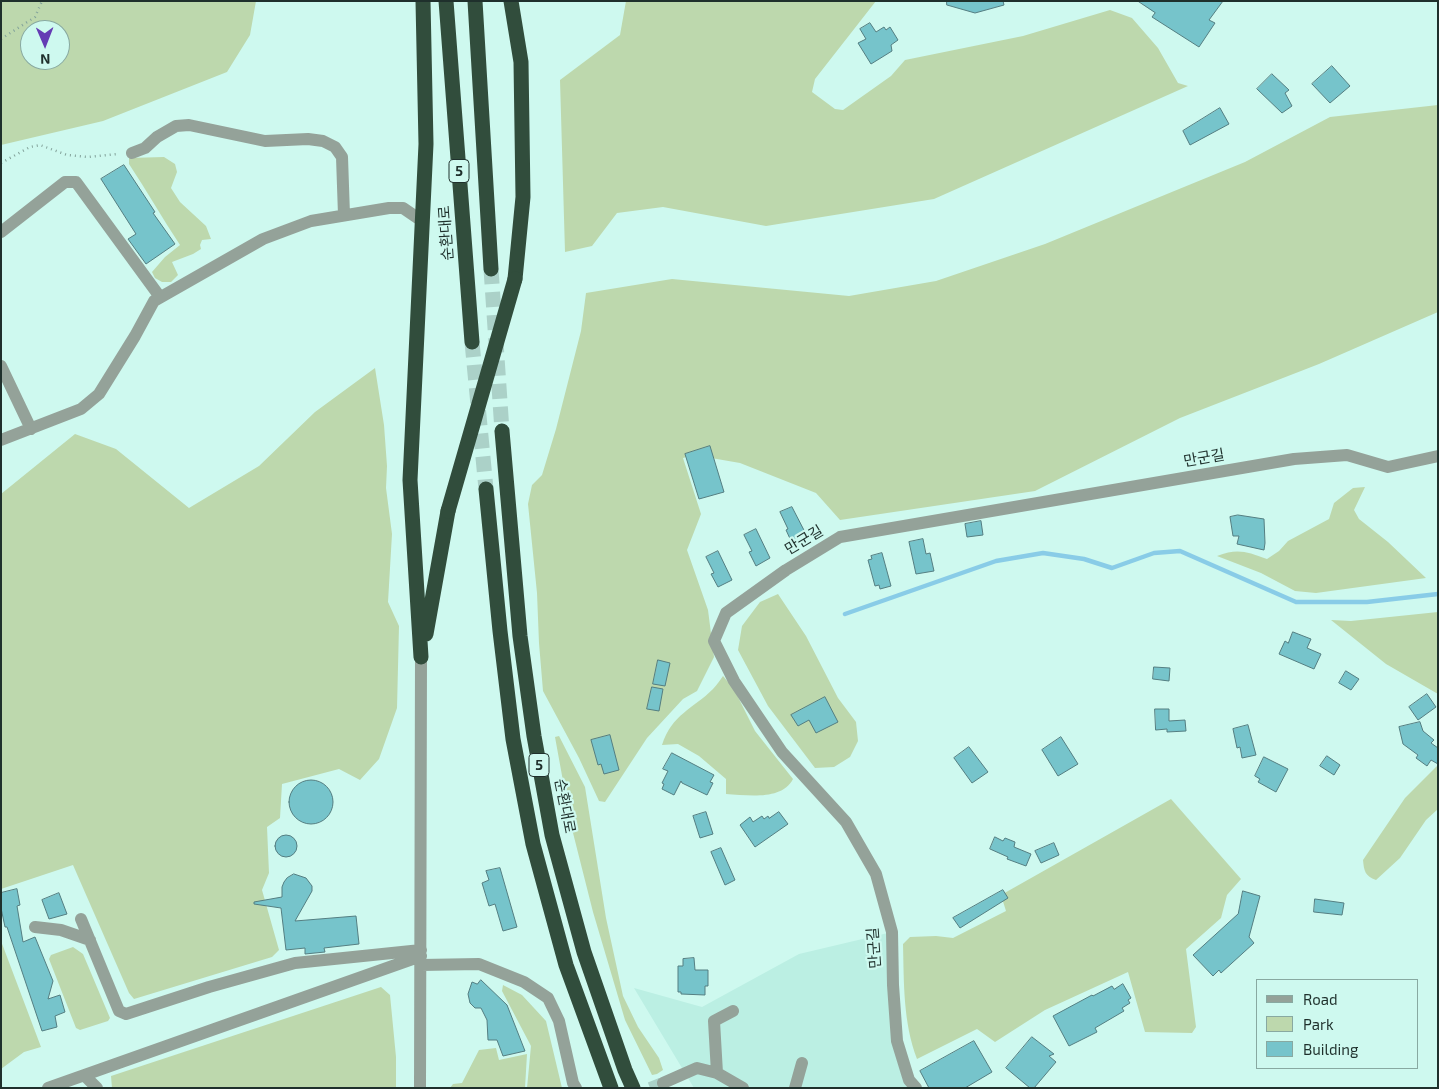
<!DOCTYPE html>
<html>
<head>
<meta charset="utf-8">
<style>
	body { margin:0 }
	#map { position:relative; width:1439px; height:1089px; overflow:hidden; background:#cef9ef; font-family:"Exo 2",sans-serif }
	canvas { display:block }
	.frame { position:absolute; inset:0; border:2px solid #1f302c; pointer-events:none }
	.legend { position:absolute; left:1256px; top:979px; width:162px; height:90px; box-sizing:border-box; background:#cef9ef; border:1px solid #88a9a1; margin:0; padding:6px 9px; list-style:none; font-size:15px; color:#1f302c }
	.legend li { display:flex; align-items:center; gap:10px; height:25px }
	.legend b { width:25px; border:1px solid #88a9a1 }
	.north { position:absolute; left:20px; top:20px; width:50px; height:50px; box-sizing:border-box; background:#cef9ef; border:1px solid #88a9a1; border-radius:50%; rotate:179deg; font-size:14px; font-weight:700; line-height:20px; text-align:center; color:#1f302c }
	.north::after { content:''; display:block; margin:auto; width:18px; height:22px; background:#653cb4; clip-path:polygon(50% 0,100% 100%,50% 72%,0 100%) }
</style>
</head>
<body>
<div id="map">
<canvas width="1439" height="1089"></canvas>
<div class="frame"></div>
<ul class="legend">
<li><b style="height:6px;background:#94a299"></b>Road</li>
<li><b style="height:14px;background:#bdd8ad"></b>Park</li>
<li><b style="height:14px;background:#76c4cb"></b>Building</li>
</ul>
<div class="north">N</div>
</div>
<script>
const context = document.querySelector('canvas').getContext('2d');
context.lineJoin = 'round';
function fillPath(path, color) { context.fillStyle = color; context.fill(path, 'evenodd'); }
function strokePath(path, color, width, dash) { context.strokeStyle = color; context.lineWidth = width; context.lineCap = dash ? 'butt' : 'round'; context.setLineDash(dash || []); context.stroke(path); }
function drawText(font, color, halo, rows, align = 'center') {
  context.font = font + ' "Exo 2","Noto Sans KR",sans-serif'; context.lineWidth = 4.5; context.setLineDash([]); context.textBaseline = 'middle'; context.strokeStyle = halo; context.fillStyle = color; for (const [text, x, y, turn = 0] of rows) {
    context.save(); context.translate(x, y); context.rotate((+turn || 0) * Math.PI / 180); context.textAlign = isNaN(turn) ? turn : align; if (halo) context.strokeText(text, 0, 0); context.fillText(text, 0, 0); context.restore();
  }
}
fillPath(new Path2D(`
	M 892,932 L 897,1041 L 916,1088 L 694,1088 L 634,988 L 702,1007 L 799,954 Z`), '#bbefe3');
fillPath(new Path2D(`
	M 1,1 L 256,1 L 250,35 L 227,72 L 103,121 L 1,145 ZM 30,30 L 60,30 L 60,60 L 30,60 Z
	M 626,1 L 876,1 L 815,79 L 812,92 L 835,109 L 843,110 L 891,76 L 905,60 L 1023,36 L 1110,10 L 1132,18 L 1158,48 L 1178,83 L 1188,86 L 934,199 L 766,226 L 663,207 L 617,213 L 592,246 L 565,252 L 560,80 L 620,35 Z
	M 1438,105 L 1438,312 L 1319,364 L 1180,418 L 1035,491 L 840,520 L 816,493 L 740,463 L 694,455 L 683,458 L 701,514 L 687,550 L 708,610 L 714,657 L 697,691 L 683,699 L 647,738 L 605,802 L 599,801 L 579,758 L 543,691 L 539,643 L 537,593 L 528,504 L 532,485 L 542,475 L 556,429 L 581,331 L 586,293 L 672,279 L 849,296 L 936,281 L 1045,244 L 1245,162 L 1330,117 Z
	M 164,157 L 175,164 L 177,172 L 171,188 L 180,202 L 206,226 L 211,239 L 202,240 L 200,245 L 201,249 L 193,254 L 172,262 L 178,275 L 171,282 L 162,282 L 155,278 L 152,272 L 165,257 L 180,245 C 162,218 147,191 129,164 L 129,158 Z
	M 375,368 L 384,425 L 387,466 L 386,488 L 392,534 L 388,602 L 399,626 L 397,708 L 379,759 L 360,780 L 339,769 L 282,784 L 280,818 L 267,827 L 269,873 L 262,890 L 279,950 L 272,957 L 134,999 L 129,993 L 73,865 L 1,889 L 1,494 L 75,434 L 116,449 L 189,508 L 259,466 L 315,412 Z
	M 1365,487 L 1354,510 L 1359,519 L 1388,542 L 1426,578 L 1316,593 L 1295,591 L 1261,573 L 1217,556 C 1238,548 1247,552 1267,559 L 1279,551 L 1288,541 L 1329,519 L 1334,503 L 1353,488 Z
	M 778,594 L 806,636 L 838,698 L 856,722 L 858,741 L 850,757 L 834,767 L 815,768 L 768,706 L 738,650 L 742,626 L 760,602 Z
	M 1438,612 L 1438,694 L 1386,664 L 1331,620 L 1351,621 Z
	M 723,676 L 734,689 L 755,731 L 793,779 C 782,801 747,795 726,794 L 726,779 L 699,756 L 678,744 L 662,745 C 672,714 693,709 713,689 C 717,685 720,680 723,676 Z
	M 559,736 L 585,787 L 606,918 L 623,996 L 638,1027 L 659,1058 L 663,1070 L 657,1074 L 652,1075 L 625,1020 L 593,912 L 571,825 L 555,737 Z
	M 1438,765 L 1438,809 L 1426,820 L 1400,858 L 1376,880 C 1365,876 1364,871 1363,860 L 1405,798 Z
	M 1171,799 L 1241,879 L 1227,895 L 1221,918 L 1186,949 L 1196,1027 L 1192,1033 L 1145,1032 L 1128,972 L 1045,1010 L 995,1042 L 977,1029 L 917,1059 C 903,1022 904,983 903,944 L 910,937 L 936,936 L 953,938 L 1006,911 L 1001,895 Z
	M 1,941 L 41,1047 L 24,1052 L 1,1069 Z
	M 73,947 L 83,954 L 110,1018 L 108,1021 L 80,1030 L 76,1028 L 49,959 L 51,955 Z
	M 503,985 L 522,995 L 546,1021 L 562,1088 L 527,1088 L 531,1046 L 502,991 Z
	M 381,987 L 390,995 L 396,1057 L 396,1088 L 112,1088 L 111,1076 Z
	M 496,1048 L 499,1060 L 527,1054 L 525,1088 L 450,1088 L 453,1084 L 462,1083 L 479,1050 Z`), '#bdd8ad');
strokePath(new Path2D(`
	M 845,614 L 996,561 L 1043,553 L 1084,559 L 1112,568 L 1154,553 L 1180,551 L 1296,602 L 1367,602 L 1438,594`), '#89cce7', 4.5);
const building = new Path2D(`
	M 947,1 L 1003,1 L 1004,5 L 975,13 L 947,5 Z
	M 1138,1 L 1223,1 L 1209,20 L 1215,23 L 1199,47 L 1152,17 L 1155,13 Z
	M 870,23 L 876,32 L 884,27 L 886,30 L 890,27 L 898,40 L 891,45 L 892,51 L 871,64 L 858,43 L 866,39 L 860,29 Z
	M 1332,66 L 1350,86 L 1330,103 L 1312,84 Z
	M 1272,74 L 1289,90 L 1285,93 L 1292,106 L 1282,113 L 1257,89 Z
	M 1220,108 L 1229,124 L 1190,145 L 1183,131 Z
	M 124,165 L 155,212 L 153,213 L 175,244 L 146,264 L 128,239 L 136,234 L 101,179 Z
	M 710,446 L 724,492 L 699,499 L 685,454 Z
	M 792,507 L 807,536 L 792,543 L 786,530 L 788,529 L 780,512 Z
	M 1238,515 L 1264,519 L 1265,543 L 1264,550 L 1237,544 L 1239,536 L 1233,536 L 1230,517 Z
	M 981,521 L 983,535 L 967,537 L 965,524 Z
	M 756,529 L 770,558 L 756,566 L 749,552 L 752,551 L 744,535 Z
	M 923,539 L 926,554 L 930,553 L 934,571 L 916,574 L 909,542 Z
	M 718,551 L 732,580 L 718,587 L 711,574 L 714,573 L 706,557 Z
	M 882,553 L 891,586 L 880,589 L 879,585 L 875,586 L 868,560 L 872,559 L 871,556 Z
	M 1293,632 L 1311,639 L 1307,648 L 1321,654 L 1314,669 L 1279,654 L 1285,641 L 1288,643 Z
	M 658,660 L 670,663 L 665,686 L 653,684 Z
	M 1154,667 L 1170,668 L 1169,681 L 1153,679 Z
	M 1346,671 L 1359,679 L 1351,690 L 1339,683 Z
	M 652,687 L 663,689 L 659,711 L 647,709 Z
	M 1427,694 L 1436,707 L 1418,720 L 1409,707 Z
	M 825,697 L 838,722 L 816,733 L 809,720 L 798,726 L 791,715 Z
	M 1155,709 L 1169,709 L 1169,721 L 1185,720 L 1186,731 L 1167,732 L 1167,729 L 1156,730 Z
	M 1420,722 L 1423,731 L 1434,740 L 1431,743 L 1438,748 L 1438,764 L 1431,760 L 1427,766 L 1416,758 L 1418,755 L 1403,744 L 1399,727 Z
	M 1248,725 L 1256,755 L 1242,758 L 1240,747 L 1237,748 L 1233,729 Z
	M 610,735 L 619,770 L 604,774 L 601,764 L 598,765 L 591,740 Z
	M 1061,737 L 1078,764 L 1058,776 L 1042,750 Z
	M 969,747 L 988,772 L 972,783 L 954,758 Z
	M 672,753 L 714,775 L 710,782 L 713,783 L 707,795 L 682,783 L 681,781 L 674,795 L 662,789 L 664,784 L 662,783 L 668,771 L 663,769 Z
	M 1327,756 L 1340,765 L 1334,775 L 1320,766 Z
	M 1264,757 L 1288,769 L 1276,792 L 1258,782 L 1260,779 L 1255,776 Z
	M289 802a22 22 0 1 1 44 0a22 22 0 1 1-44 0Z
	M 706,812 L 713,834 L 700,838 L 693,816 Z
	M 779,812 L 788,824 L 755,847 L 740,825 L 750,817 L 753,822 L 762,816 L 764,819 L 768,816 L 769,818 Z
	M275 846a11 11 0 1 1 22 0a11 11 0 1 1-22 0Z
	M 995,837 L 1003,841 L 1005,838 L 1015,842 L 1014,847 L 1031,854 L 1026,866 L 1007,859 L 1008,857 L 990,849 Z
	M 1054,843 L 1059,855 L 1041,863 L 1035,851 Z
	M 721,848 L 735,880 L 725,885 L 711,852 Z
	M 500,868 L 517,927 L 503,931 L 495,904 L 489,906 L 482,883 L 489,880 L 486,871 Z
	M 294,874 L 306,878 L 312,886 L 312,891 L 295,921 L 356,916 L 359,944 L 324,948 L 325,952 L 305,954 L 305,948 L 286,950 L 281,908 L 254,904 L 254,902 L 282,897 L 282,887 L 284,882 L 287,878 Z
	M 17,889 L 20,905 L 17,906 L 23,942 L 35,937 L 53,981 L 48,999 L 60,995 L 65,1012 L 55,1016 L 57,1027 L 42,1031 L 7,927 L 5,927 L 1,908 L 1,893 Z
	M 1003,890 L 1008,898 L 960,928 L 953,918 Z
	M 1243,891 L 1260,896 L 1249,937 L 1254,943 L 1221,973 L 1219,970 L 1213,976 L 1193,955 L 1238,914 Z
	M 59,893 L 67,914 L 49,919 L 42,900 Z
	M 1315,899 L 1344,903 L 1342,915 L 1314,912 Z
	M 694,958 L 695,970 L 708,970 L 708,986 L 705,986 L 705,995 L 681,994 L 681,992 L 678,992 L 678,966 L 683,966 L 683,959 Z
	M 481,980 L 507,1005 L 525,1051 L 503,1056 L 497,1040 L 488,1040 L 487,1020 L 481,1008 L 475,1008 L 470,1003 L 468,994 L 472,982 L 477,984 Z
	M 1123,984 L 1131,998 L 1128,1000 L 1130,1003 L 1122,1008 L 1124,1011 L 1095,1028 L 1097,1032 L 1069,1046 L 1053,1016 L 1092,995 L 1093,996 L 1112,986 L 1114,989 Z
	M 1032,1037 L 1054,1054 L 1049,1056 L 1056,1062 L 1034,1088 L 1030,1088 L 1006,1068 Z
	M 974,1041 L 992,1072 L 965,1088 L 929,1088 L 920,1071 Z`);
fillPath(building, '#76c4cb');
strokePath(building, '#547e81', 1);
strokePath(new Path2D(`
	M 650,1088 L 663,1083`), '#abd1c8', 12, [12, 6]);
strokePath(new Path2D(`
	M 491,269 L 502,431
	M 472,342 L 486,489`), '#abd1c8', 15, [15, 8]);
strokePath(new Path2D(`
	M 1,39 L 35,17 L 42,1
	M 1,163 L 30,147 L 40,145 L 67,155 L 88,157 L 118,154`), '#82a29a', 2.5, [1, 4]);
strokePath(new Path2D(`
	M 132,153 L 145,148 L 157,137 L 176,126 L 189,125 L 265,141 L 308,139 L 323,141 L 335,147 L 342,157 L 344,215
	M 1,232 L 65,182 L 76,182 L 160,297
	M 1,366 L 31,429
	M 1,440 L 81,409 L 99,394 L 135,336 L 154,301 L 263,239 L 311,221 L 389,208 L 403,208 L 422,221
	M 81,919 L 119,1011 L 126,1014 L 209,987 L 295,963 L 421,950
	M 35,927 L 61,930 L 90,940
	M 421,965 L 479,964 L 524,982 L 548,998 L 559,1021 L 573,1083 L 576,1088
	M 733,1011 L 714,1021 L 717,1073 L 743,1088
	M 85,1076 L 97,1088
	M 663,1083 L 697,1068 L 717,1073
	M 48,1088 L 421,956
	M 420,1088 L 421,657
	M 795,1088 L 802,1063
	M 916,1088 L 909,1080 L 897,1041 L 893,985 L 892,932 L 876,874 L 846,822 L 782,752 L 734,681 L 714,641 L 726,613 L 786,570 L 840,537 L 1294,459 L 1347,455 L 1388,467 L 1438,456`), '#94a299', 12);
strokePath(new Path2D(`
	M 446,1 L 472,342
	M 475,1 L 491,269
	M 511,1 L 521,62 L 523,197 L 515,279
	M 502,431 L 520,636 L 534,736 L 552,835 L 584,952 L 625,1070 L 633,1088
	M 486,489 L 500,631 L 513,739 L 533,844 L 566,965 L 611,1088
	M 426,634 L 448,511
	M 421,657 L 410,480 L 426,144 L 423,1`), '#314d3c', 15);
strokePath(new Path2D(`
	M 448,511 L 515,279`), '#314d3c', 15);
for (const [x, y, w] of [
	[459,171,20],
	[539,765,20]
]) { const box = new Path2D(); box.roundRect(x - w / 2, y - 11.5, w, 23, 4); context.fillStyle = '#cef9ef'; context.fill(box); strokePath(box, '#1f302c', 1); }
drawText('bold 14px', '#1f302c', null, [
	["5",459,171],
	["5",539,765]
]);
drawText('15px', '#1f302c', '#cef9ef', [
	["순환대로",446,233,-94],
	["만군길",1204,458,-10],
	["만군길",804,540,-31],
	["순환대로",565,806,79],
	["만군길",874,948,-94]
]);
</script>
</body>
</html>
